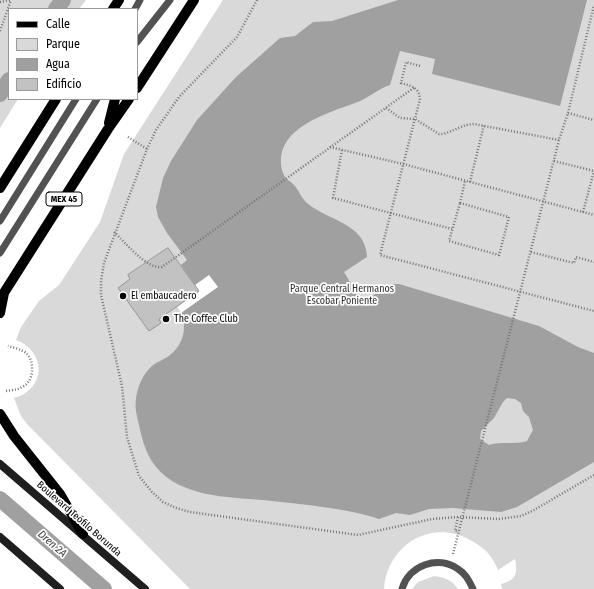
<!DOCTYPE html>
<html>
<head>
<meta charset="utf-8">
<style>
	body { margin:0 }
	#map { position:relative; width:594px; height:589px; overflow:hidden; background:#fff; font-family:"Fira Sans Condensed",sans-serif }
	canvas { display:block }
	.legend { position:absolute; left:8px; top:8px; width:130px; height:92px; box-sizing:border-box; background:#fff; border:1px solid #999; margin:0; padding:5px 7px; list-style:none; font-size:12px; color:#000 }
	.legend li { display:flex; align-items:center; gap:8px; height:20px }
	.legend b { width:20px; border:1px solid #999 }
</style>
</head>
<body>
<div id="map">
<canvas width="594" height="589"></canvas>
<ul class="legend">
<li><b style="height:5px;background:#000"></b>Calle</li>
<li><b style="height:11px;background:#d9d9d9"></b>Parque</li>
<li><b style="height:11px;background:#a0a0a0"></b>Agua</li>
<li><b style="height:11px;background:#c2c2c2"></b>Edificio</li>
</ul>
</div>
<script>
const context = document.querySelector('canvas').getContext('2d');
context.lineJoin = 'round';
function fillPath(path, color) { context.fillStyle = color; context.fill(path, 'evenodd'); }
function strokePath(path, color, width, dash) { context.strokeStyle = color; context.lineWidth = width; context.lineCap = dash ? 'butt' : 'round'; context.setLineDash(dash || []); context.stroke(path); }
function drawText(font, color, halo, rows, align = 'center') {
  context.font = font + ' "Fira Sans Condensed",sans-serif'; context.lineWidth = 3.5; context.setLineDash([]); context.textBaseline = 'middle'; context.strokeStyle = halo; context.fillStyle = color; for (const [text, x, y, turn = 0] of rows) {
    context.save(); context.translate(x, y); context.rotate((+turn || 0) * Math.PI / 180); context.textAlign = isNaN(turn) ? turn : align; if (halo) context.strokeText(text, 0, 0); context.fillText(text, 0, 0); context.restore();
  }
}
fillPath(new Path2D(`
	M 0,0 L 86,0 L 79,9 L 9,9 L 9,99 L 18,99 L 0,128 Z
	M 223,0 L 594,0 L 594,589 L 502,589 L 501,584 C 516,580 518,574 515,559 L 498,570 C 496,566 494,561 491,557 C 486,549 477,544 470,540 C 430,518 387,546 384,589 L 190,589 L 27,424 L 21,416 L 14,398 C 47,389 46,351 16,340 L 21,327 L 39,301 L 59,285 L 100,222 L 124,154 Z
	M 434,576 C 444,577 452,580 458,589 L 412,589 L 418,582 Z`), '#d9d9d9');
fillPath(new Path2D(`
	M 398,0 L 587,0 L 560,106 L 432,74 L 435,59 L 400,51 L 390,85 C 377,89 368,99 355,103 C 325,114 270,130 283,173 C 285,180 291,181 295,186 C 299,191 302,199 307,203 C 328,221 366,223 367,257 L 344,272 L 362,302 L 392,284 L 399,284 L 539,326 L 578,347 L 594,353 L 594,462 L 517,507 L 501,512 L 452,508 L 429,509 L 410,515 L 396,513 L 379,519 C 348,508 297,504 263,500 C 227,497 181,497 156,467 C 144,452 141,434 137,416 C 133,401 138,380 150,368 C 155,362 164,360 170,355 C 185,343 189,323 177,307 L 199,291 L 181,265 L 187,260 L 167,233 L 158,217 L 156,207 L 163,178 L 171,161 L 197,120 L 236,77 L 280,38 L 295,36 L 313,22 L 332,21 ZM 507,398 L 515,399 L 521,403 L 523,411 L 529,417 L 533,430 L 527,441 C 514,445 502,441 489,445 L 480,439 L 481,431 L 494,418 L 503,402 Z`), '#a0a0a0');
fillPath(new Path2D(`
	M 209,275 L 218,287 L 181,313 L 177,307 L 199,291 L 195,285 Z`), '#fff');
strokePath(new Path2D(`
	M 56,9 L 63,0
	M 0,94 L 9,80
	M 0,499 L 104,589`), '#a0a0a0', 16);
const building = new Path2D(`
	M 168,248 L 199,291 L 159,319 L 161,323 L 149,331 L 118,288 L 130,279 L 128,275 Z`);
fillPath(building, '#c2c2c2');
strokePath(building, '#969696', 1);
strokePath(new Path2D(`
	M 257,0 L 237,37 L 179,97 L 156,130 L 147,149 L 104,263 L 101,281 L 101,295 L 122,386 L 127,437 L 139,476 L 152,492 L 163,502 L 176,508 L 190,512 L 358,535 L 432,519 L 458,517 L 499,519 L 521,516 L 534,510 L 594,475
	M 0,2 L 10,0
	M 0,31 L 11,0
	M 420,66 L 406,62 L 401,83 C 411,86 419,87 420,99 L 380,255 L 594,311
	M 386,108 L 400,118 L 415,119 L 439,134 L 444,134 L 466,125 L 474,124 L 559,140
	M 568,113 L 594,120
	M 128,137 L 147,149
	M 330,147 L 403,164 L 594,215
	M 342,150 L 333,198 L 452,229
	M 554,161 L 594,171
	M 470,182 L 484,125
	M 460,203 L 509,217 L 499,255 L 449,241 Z
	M 460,203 L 465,181
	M 583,212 L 594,171
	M 114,232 C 126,243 146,269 162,267 L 415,87
	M 531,252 L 574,263 L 576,257 L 594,262
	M 6,391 C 12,390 18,390 24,386 C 34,380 35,361 26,353 C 21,349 14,348 8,346
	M 458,517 L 455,531 L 459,531
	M 453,554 L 559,140 L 568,113 L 594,5`), '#747474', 2.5, [1, 2]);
strokePath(new Path2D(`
	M 135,9 L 140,0
	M 137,42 L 170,0
	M 0,221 L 76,99
	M 0,253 L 97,99
	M 402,589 C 409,565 438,555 458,569 C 466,574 469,581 473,589`), '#525252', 7);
strokePath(new Path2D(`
	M 0,464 L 145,589
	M 0,537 L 60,589`), '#1f1f1f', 8);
strokePath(new Path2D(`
	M 113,9 L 119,0
	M 137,88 L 194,0
	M 109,123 L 115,99
	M 0,188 L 56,99
	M 0,299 L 108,129 L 129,99
	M 0,313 L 4,293
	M 0,414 L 14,436 L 60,494 L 83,534`), '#000', 10);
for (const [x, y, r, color] of [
	[123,296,4,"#000"],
	[166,319,4,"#000"]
]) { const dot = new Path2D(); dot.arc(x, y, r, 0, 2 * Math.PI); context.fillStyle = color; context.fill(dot); strokePath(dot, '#fff', 1.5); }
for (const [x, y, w] of [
	[64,199,36]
]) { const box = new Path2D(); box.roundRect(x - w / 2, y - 7, w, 14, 3); context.fillStyle = '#fff'; context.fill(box); strokePath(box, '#000', 1); }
drawText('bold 9px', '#000', null, [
	["MEX 45",64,199]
]);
drawText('10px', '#303030', '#fff', [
	["Parque Central Hermanos",342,289],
	["Escobar Poniente",342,301]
]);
drawText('10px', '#000', '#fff', [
	["El embaucadero",131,296],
	["The Coffee Club",174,319]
], 'left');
drawText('10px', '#000', '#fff', [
	["Boulevard Teófilo Borunda",79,519,41]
]);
drawText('italic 11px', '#414141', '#fff', [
	["Dren 2A",52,544,41]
]);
</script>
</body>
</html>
